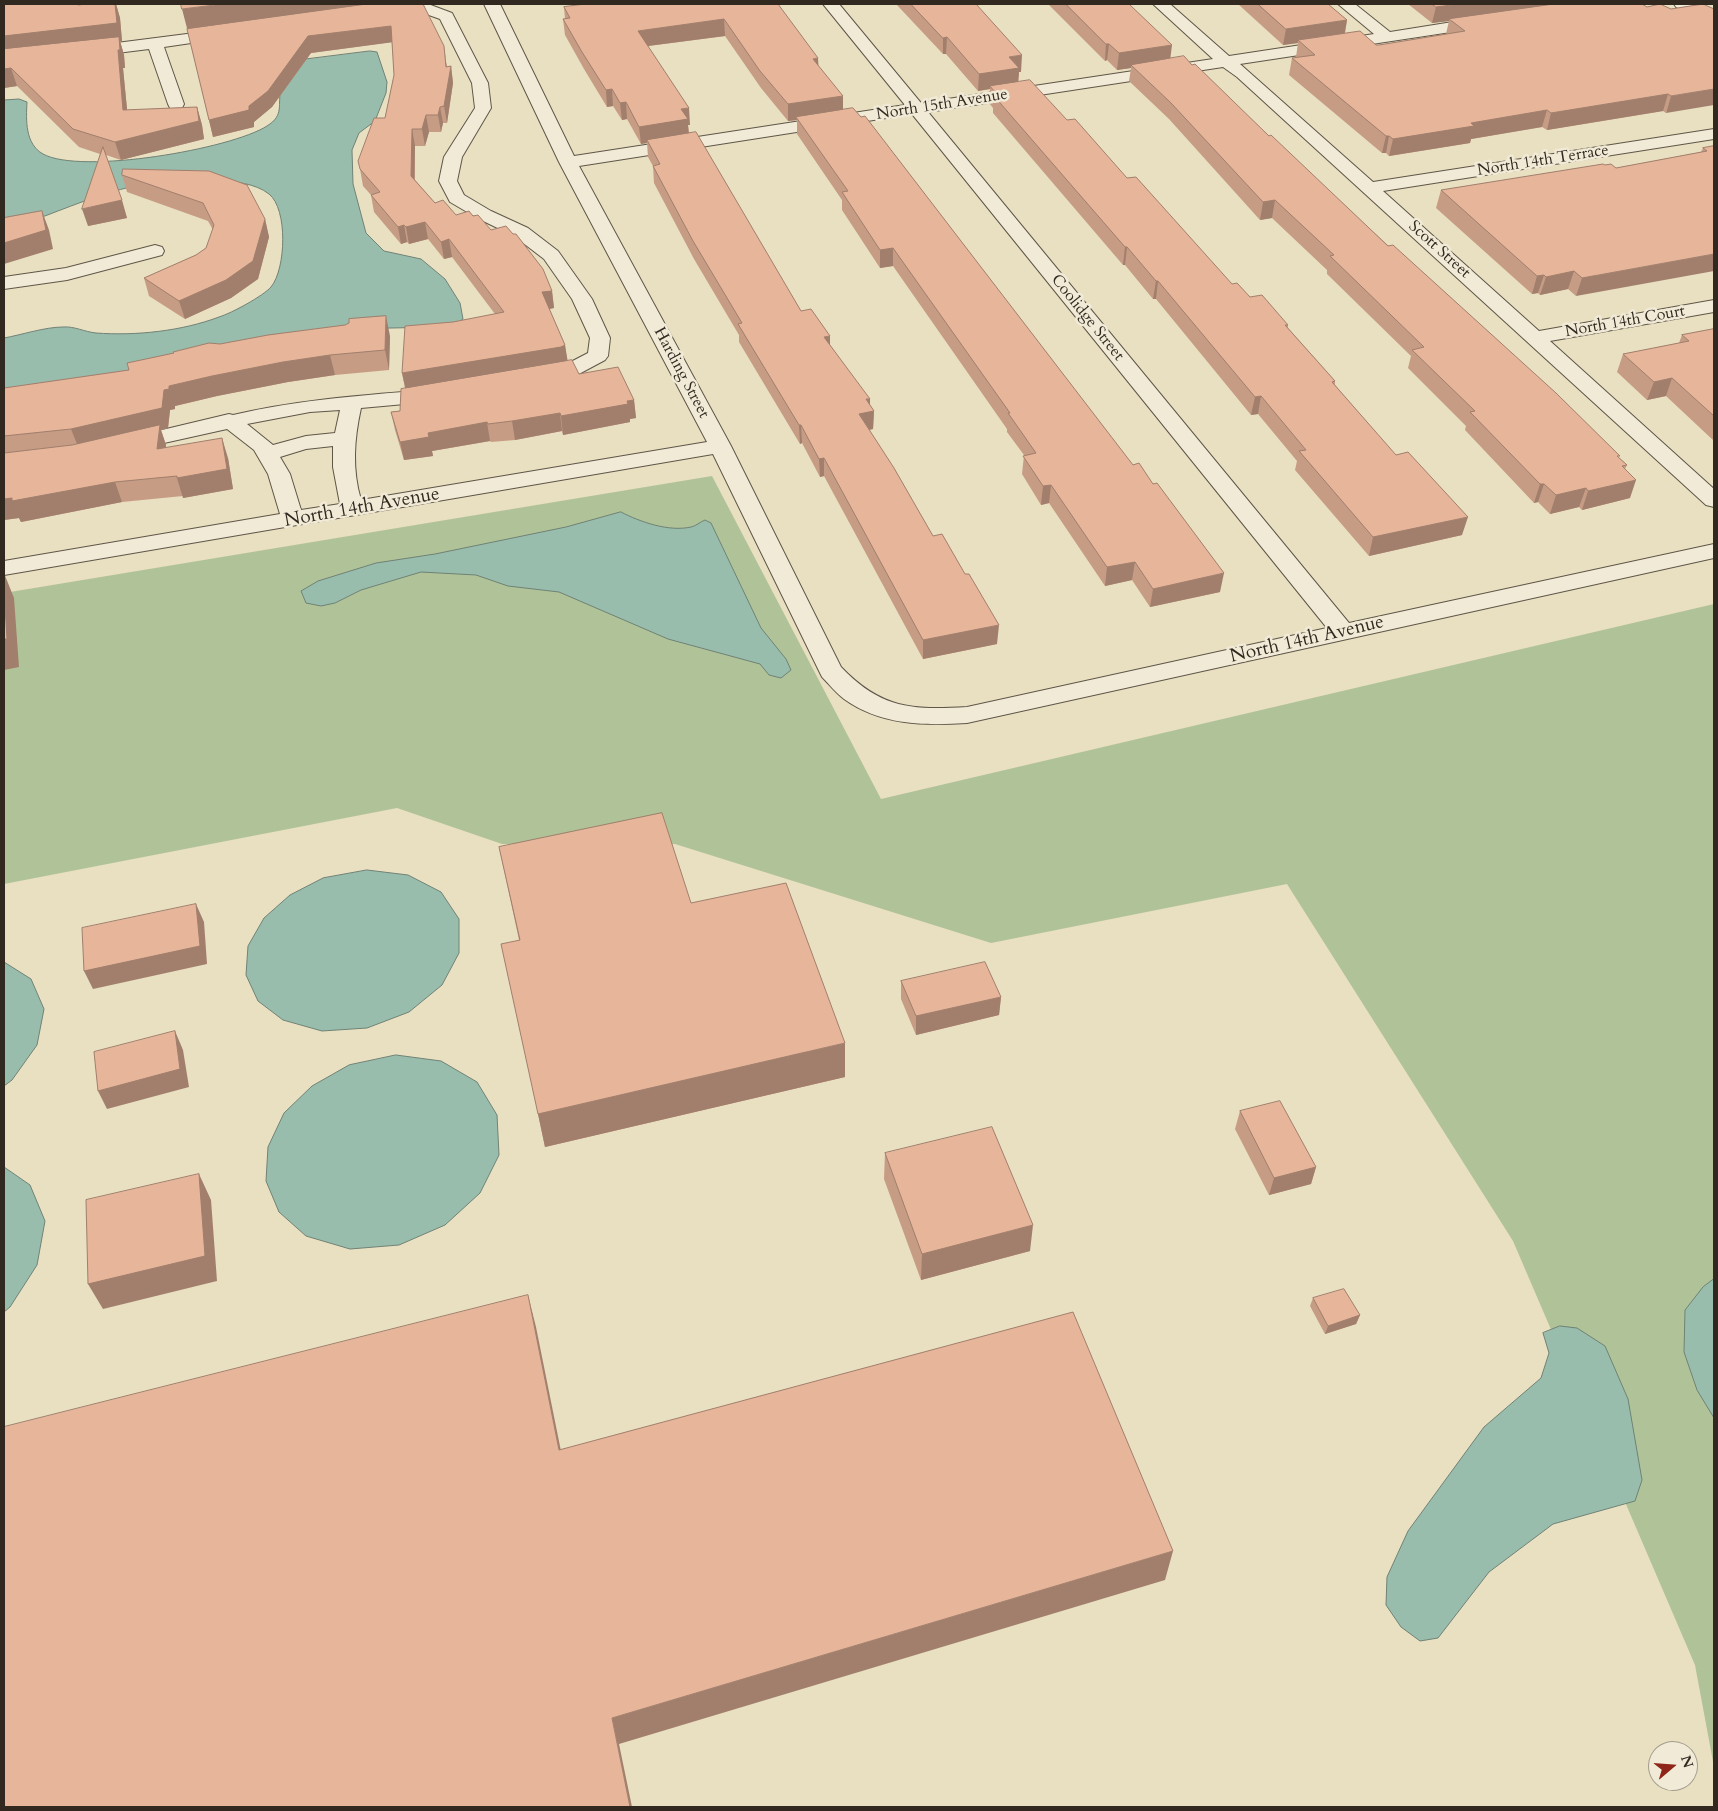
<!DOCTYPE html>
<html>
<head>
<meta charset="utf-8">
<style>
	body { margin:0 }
	#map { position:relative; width:1718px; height:1811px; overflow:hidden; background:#e9dfc1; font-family:Cardo,serif }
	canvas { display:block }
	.frame { position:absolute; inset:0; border:5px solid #312920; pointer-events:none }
	.north { position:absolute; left:1648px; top:1741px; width:50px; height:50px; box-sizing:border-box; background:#f1ead7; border:1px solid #a49d8e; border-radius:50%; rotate:72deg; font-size:14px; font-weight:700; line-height:20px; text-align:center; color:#312920 }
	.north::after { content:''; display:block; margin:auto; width:18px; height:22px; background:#8f2418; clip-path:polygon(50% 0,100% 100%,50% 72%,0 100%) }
</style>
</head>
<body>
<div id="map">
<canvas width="1718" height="1811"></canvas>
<div class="frame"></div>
<div class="north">N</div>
</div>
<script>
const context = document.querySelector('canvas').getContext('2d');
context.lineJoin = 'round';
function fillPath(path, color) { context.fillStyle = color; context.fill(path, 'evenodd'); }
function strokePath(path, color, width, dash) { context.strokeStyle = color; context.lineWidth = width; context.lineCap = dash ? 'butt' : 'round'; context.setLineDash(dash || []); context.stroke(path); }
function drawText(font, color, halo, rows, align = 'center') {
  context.font = font + ' Cardo,serif'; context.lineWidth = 5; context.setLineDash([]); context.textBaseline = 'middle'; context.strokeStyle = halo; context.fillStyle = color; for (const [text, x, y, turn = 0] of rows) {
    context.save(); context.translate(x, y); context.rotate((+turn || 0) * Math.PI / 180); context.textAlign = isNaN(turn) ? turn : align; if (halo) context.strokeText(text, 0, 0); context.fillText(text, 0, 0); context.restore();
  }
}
fillPath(new Path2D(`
	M 712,476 L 881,799 L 1714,604 L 1714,1767 L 1695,1665 L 1513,1241 L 1287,884 L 991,943 L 675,844 L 502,844 L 397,808 L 4,884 L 4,593 Z`), '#b0c398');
const water = new Path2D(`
	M 370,51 L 377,52 L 387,82 L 386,93 L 375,121 L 359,133 L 352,150 L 353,184 L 366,233 L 384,251 L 421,259 L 445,279 L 460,303 L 463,319 L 454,325 L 441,327 L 341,329 L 4,397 L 4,338 C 21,335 45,327 63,327 C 74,326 85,332 96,333 C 136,336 182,331 219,317 C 232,313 263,296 271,287 C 286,269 288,209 269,194 C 255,183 235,182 218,180 C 134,173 80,205 4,231 L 4,100 L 19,99 L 27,102 C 26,120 25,144 43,154 C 81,175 231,149 267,126 C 285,115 277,104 281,89 C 284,80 295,69 300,60 Z
	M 621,512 C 640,522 669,532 691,527 C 696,526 700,522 705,520 L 711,523 L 761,628 L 786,659 L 791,670 L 781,678 L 769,675 L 760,664 L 668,639 L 559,592 L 508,586 L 476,575 L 421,572 L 361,590 L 335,603 L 321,606 L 306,603 L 301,591 L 318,581 L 376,563 L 435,554 L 566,527 Z
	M 367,870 L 408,875 L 441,892 L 459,919 L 459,953 L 442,985 L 409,1012 L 367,1028 L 322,1031 L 283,1020 L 258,1001 L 246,975 L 248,946 L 264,918 L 290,895 L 323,878 Z
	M 4,962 L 31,979 L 44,1009 L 37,1045 L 12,1080 L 4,1086 Z
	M 396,1055 L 441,1061 L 477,1082 L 497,1115 L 499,1155 L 480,1193 L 445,1225 L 399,1245 L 350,1249 L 306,1236 L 279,1212 L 266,1181 L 268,1147 L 284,1113 L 312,1086 L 349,1065 Z
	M 4,1167 L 30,1185 L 45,1221 L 37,1265 L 10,1307 L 4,1312 Z
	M 1714,1279 L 1714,1418 L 1697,1390 L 1684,1352 L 1685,1310 L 1703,1287 Z
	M 1560,1326 L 1577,1328 L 1605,1346 L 1628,1399 L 1642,1480 L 1635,1501 L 1553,1524 L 1489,1572 L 1438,1638 L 1420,1641 L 1401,1627 L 1386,1605 L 1387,1577 L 1408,1531 L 1484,1427 L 1541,1378 L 1549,1353 L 1543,1333 Z`);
fillPath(water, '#99bdad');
strokePath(water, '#6f8275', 1);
const minor = new Path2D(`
	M 428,4 L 452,13 L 488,83 L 491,108 L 462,157 L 457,181 L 464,195 L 491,211 L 528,228 L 558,251 L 592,299 L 610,338 L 608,356 L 605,360 L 577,375 L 540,384 L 533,382 L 530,378 L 533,374 L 563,366 L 588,353 L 590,338 L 572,299 L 544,259 L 514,236 L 479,219 L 450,202 L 439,181 L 444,157 L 475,108 L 472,83 L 440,19 L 426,14 L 387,16 L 381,14 L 379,11 L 381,8 L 387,6 Z
	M 484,4 L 500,4 L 574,156 L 905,105 L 823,4 L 839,4 L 921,103 L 1213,59 L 1153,4 L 1170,4 L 1229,56 L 1374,34 L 1338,4 L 1355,4 L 1390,32 L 1484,17 L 1490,19 L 1492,22 L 1490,25 L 1484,27 L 1240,64 L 1373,182 L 1714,129 L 1714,139 L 1383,191 L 1539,331 L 1714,300 L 1714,312 L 1550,341 L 1714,489 L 1714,507 L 1706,505 L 1237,77 L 1223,67 L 928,112 L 1349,623 L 1714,544 L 1714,558 L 967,723 C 924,726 880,725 844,699 C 836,693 829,684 822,677 L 713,454 L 4,575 L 4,561 L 280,514 L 268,474 L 254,450 L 227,429 L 128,451 L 120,450 L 117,445 L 120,440 L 229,414 L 233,415 C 300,399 369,395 438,389 L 445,391 L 448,395 L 445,399 L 438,401 L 361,408 C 354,440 352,469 361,500 L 707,442 L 559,162 ZM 912,114 L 1327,628 L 967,707 C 912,710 881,709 841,667 L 731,446 L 579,166 ZM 340,410 L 335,433 L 306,436 L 273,445 L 247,424 L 310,412 ZM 333,446 L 333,467 L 340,504 L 301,510 L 290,474 L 280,457 L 306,449 Z
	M 1674,4 L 1693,4 L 1714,15 L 1714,26 L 1676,7 Z
	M 226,29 L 232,31 L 234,34 L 232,37 L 164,47 L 184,104 L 182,108 L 170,108 L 168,104 L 149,49 L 85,57 L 79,55 L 77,52 L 79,49 L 85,47 Z
	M 155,245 L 162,247 L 164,251 L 162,255 L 67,280 L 4,289 L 4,277 L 66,268 Z`);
strokePath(minor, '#5f5648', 2);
fillPath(minor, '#f1ead7');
fillPath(new Path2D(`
	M 82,4 L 116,4 L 120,18 L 122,41 L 120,41 L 124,55 L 125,68 L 123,68 L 127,110 L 197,107 L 202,125 L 204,139 L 121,160 L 106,155 L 127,218 L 88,226 L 100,154 L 79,147 L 17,86 L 4,88 L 4,5 Z
	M 423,4 L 446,62 L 447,67 L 451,66 L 453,83 L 447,123 L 443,123 L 441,132 L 429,132 L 425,146 L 415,146 L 415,180 L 435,203 L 456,215 L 473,216 L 491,230 L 552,291 L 554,308 L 549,309 L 565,345 L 567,360 L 579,374 L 634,400 L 636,418 L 630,419 L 630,422 L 563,435 L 562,431 L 515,440 L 491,442 L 490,441 L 432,451 L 433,456 L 404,460 L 395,430 L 391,412 L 400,411 L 405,388 L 402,373 L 453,322 L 495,314 L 452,257 L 444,259 L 428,239 L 409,244 L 407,242 L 401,244 L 374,212 L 371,195 L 363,186 L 360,169 L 385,118 L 394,75 L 392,42 L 311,53 L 272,107 L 254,122 L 254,127 L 213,137 L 187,29 Z
	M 778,4 L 818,65 L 843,110 L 1220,592 L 1150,607 L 1132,580 L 1105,586 L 1049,503 L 1041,505 L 1022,474 L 1024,455 L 1007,432 L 1007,429 L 893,266 L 880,268 L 842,210 L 842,200 L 797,134 L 797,120 L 788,121 L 761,88 L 725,36 L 648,46 L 690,125 L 688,125 L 689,133 L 801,311 L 830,345 L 874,411 L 873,429 L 869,430 L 997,644 L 923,659 L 824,476 L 820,477 L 802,443 L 800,444 L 739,342 L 739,335 L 694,259 L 654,183 L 653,166 L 648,157 L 647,143 L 641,144 L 627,119 L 622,120 L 613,106 L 607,107 L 584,69 L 565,35 L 563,19 L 565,19 L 564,7 Z
	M 896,4 L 976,4 L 1021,72 L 1019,72 L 1018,82 L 1067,120 L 1127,178 L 1232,284 L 1288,325 L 1288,328 L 1335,381 L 1335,385 L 1462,535 L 1369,556 L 1295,470 L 1297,461 L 1258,414 L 1251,415 L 1156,299 L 1153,299 L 1125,265 L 1123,265 L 993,113 L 993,108 L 989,103 L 990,89 L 978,91 L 946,54 L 943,54 Z
	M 1048,4 L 1129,4 L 1170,59 L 1269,136 L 1627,465 L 1625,469 L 1630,498 L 1582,510 L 1579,507 L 1550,514 L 1538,502 L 1534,503 L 1465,430 L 1466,426 L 1408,368 L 1411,356 L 1327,274 L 1327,270 L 1272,218 L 1260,220 L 1169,119 L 1129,81 L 1131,68 L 1117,70 L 1107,60 L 1105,61 Z
	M 1238,4 L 1328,4 L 1347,20 L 1345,34 L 1376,45 L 1379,45 L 1446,34 L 1449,21 L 1432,23 L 1408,4 L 1642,4 L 1647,7 L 1671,9 L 1701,4 L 1666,113 L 1663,111 L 1547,130 L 1542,127 L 1471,139 L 1470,143 L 1389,156 L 1386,153 L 1382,153 L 1289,75 L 1292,58 L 1297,58 L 1296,57 L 1298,43 L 1283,45 Z
	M 1714,146 L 1576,296 L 1568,289 L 1540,295 L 1538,293 L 1532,294 L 1436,208 L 1441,190 L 1605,165 L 1616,168 L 1701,152 L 1703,148 Z
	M 122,175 L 265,219 L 269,237 L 258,279 L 231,298 L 185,319 L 149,296 L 144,278 L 196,255 L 206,248 L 213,230 L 208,221 L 127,192 Z
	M 1714,329 L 1714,441 L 1666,396 L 1647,400 L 1617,372 L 1623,354 L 1679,343 L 1682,335 Z
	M 390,336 L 389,370 L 335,375 L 288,382 L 217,396 L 175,406 L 175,409 L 170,410 L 168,428 L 161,430 L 166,445 L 166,448 L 228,458 L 233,489 L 183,498 L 183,496 L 122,502 L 21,522 L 19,518 L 4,520 L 4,388 L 129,370 L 220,344 Z
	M 499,847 L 845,1077 L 545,1147 L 538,1114 L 519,940 Z
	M 901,981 L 1001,997 L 999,1015 L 916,1035 L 901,999 Z
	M 1240,1111 L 1316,1167 L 1311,1184 L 1269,1195 L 1235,1129 Z
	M 885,1153 L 1030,1251 L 921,1280 L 884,1179 Z
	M 1313,1298 L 1360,1315 L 1356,1324 L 1325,1334 L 1310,1306 Z`), '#c69c84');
fillPath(new Path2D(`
	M 116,4 L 120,18 L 122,41 L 120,41 L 124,55 L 125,68 L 123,68 L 129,129 L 4,54 L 4,36 Z
	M 223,4 L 386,4 L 188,32 L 182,9 Z
	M 1459,4 L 1569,4 L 1449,19 L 1449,21 L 1432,23 L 1436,7 Z
	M 724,19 L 725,36 L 640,47 L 638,31 Z
	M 1347,20 L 1344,36 L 1298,40 L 1298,43 L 1283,45 L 1286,29 Z
	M 391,26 L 394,42 L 311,53 L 272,107 L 254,122 L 254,127 L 213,137 L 209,120 L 308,36 Z
	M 947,37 L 946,54 L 943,54 L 943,38 Z
	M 1106,44 L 1109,44 L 1107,60 L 1105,61 Z
	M 1172,45 L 1170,61 L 1131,65 L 1131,68 L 1117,70 L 1119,53 Z
	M 444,46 L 446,62 L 448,82 L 451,66 L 453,83 L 447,123 L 444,106 L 446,67 Z
	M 1022,55 L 1021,72 L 1019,72 L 1018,85 L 990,86 L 990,89 L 978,91 L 979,74 L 1009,57 Z
	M 818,58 L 819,74 L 813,59 Z
	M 11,68 L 17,86 L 4,88 L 4,69 Z
	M 612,89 L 613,106 L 607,107 L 606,90 Z
	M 1714,89 L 1714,105 L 1666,113 L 1671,96 Z
	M 1668,94 L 1663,111 L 1547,130 L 1551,113 Z
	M 843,96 L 843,112 L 796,117 L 797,120 L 788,121 L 788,104 Z
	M 626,102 L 627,119 L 622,120 L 620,103 Z
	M 197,107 L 202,125 L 204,139 L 121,160 L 115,142 Z
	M 440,107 L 443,123 L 441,132 L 438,115 Z
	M 689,108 L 690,125 L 688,125 L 689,136 L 647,140 L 647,143 L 641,144 L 639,127 L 681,109 Z
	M 1547,110 L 1542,127 L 1471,139 L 1470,143 L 1389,156 L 1393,139 L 1471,123 Z
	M 426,115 L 429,132 L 425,146 L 422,129 Z
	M 412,129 L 415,146 L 414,193 L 411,176 Z
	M 1386,136 L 1389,136 L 1386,153 L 1382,153 Z
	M 122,200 L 127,218 L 88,226 L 82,209 Z
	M 1275,200 L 1272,218 L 1260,220 L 1263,202 Z
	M 42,211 L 49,230 L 53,249 L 4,264 L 4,243 Z
	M 265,219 L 269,237 L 258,279 L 231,298 L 185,319 L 179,301 Z
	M 425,222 L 428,239 L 409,244 L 406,227 Z
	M 404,225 L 407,242 L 401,244 L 398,227 Z
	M 449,239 L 452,257 L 444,259 L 441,242 Z
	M 1125,247 L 1127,247 L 1125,265 L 1123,265 Z
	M 893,248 L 893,266 L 880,268 L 880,250 Z
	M 1714,254 L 1714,271 L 1576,296 L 1582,278 Z
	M 1574,271 L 1568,289 L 1540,295 L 1546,277 Z
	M 1544,275 L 1538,293 L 1532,294 L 1537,276 Z
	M 1156,281 L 1158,281 L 1156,299 L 1153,299 Z
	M 552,291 L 554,308 L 544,310 L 542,292 Z
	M 386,316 L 390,336 L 389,370 L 385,350 Z
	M 830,336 L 830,354 L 824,337 Z
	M 565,345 L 568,363 L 406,391 L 402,373 Z
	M 330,355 L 335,375 L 288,382 L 217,396 L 175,406 L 175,409 L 170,410 L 168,428 L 161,430 L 166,445 L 164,469 L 157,449 L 79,449 L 71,429 L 164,390 L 169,386 L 212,376 L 283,362 Z
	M 1672,378 L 1666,396 L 1647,400 L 1654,382 Z
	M 1261,396 L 1258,414 L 1251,415 L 1255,397 Z
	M 866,399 L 870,399 L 870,412 L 874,411 L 873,429 L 859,432 L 859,414 Z
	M 634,400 L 636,418 L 630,419 L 630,422 L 563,435 L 561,416 Z
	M 560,413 L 562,431 L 515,440 L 512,421 Z
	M 487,422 L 490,441 L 432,451 L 433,456 L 404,460 L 400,442 L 428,433 Z
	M 799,425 L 801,425 L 802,443 L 800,444 Z
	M 222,438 L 228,458 L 233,489 L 183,498 L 177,478 Z
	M 824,458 L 824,476 L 820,477 L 819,459 Z
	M 1636,480 L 1630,498 L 1582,510 L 1588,491 Z
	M 115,482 L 122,502 L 21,522 L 19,518 L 4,520 L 4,499 Z
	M 1540,484 L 1544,484 L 1538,502 L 1534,503 Z
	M 1051,485 L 1049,503 L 1041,505 L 1043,486 Z
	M 1586,488 L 1579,507 L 1550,514 L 1556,495 Z
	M 1468,517 L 1462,535 L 1369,556 L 1373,537 Z
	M 1135,562 L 1132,580 L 1105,586 L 1107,567 Z
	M 4,573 L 14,598 L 19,667 L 4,670 Z
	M 1224,573 L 1220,592 L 1150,607 L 1153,589 Z
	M 999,625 L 997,644 L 923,659 L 923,640 Z
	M 196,904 L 204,922 L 207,964 L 93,989 L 84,971 Z
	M 1001,997 L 999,1015 L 916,1035 L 916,1016 Z
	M 175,1031 L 183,1050 L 189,1087 L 107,1109 L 98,1091 Z
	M 845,1043 L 845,1077 L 545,1147 L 538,1114 Z
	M 1316,1167 L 1311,1184 L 1269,1195 L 1274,1178 Z
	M 199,1174 L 211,1200 L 217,1281 L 103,1309 L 88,1284 Z
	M 1033,1225 L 1030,1251 L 921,1280 L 922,1254 Z
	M 528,1295 L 536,1327 L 567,1481 L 559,1450 Z
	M 1360,1315 L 1356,1324 L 1325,1334 L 1328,1326 Z
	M 1173,1551 L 1165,1580 L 619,1744 L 632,1807 L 630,1807 L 612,1718 Z`), '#a17f6c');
const building = new Path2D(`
	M 15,4 L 78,4 L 78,5 L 86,4 L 115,4 L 117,23 L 4,36 L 4,5 Z
	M 181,4 L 223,4 L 182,9 Z
	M 367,4 L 423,4 L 444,46 L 446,67 L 451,66 L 444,106 L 440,107 L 438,115 L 426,115 L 422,129 L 412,129 L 411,176 L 435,203 L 443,200 L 456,215 L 469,211 L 473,216 L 478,215 L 491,230 L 506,226 L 513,234 L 516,234 L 543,269 L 552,291 L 542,292 L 565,345 L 561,347 L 402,373 L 405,326 L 453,322 L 504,312 L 449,239 L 441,242 L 425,222 L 406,227 L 404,225 L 398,227 L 371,195 L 380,192 L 360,169 L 358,161 L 374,118 L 385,118 L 394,75 L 391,26 L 308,36 L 268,91 L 249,106 L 249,110 L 209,120 L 187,29 Z
	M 586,4 L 778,4 L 818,58 L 813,59 L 843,96 L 788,104 L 760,71 L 724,19 L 638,31 L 689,108 L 681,109 L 688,119 L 639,127 L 626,102 L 620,103 L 612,89 L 606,90 L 582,52 L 563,19 L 570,18 L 564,7 Z
	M 911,4 L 976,4 L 1022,55 L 1009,57 L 1019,68 L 979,74 L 947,37 L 943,38 Z
	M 1066,4 L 1129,4 L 1172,45 L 1119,53 L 1109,44 L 1106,44 Z
	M 1258,4 L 1328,4 L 1347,20 L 1286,29 Z
	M 1432,4 L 1459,4 L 1436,7 Z
	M 1554,4 L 1642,4 L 1647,7 L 1660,4 L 1671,9 L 1703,4 L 1714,9 L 1714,89 L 1671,96 L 1668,94 L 1551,113 L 1547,110 L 1471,123 L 1474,126 L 1393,139 L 1389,136 L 1386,136 L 1292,58 L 1315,55 L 1298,40 L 1360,31 L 1376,45 L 1379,45 L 1465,31 L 1449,19 Z
	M 119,37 L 120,50 L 118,50 L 123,110 L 197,107 L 199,121 L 115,142 L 73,129 L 11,68 L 4,69 L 4,49 Z
	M 1184,56 L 1192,65 L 1195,64 L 1269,136 L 1271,135 L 1388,246 L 1393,245 L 1556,393 L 1620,456 L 1617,456 L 1627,465 L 1622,466 L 1636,480 L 1588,491 L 1586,488 L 1556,495 L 1544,484 L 1540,484 L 1470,412 L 1475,411 L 1412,350 L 1424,347 L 1330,256 L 1334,255 L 1275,200 L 1263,202 L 1171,103 L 1131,65 Z
	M 1030,80 L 1067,120 L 1075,119 L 1127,178 L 1136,177 L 1232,284 L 1237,283 L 1250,297 L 1262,295 L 1288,325 L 1285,325 L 1335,381 L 1332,382 L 1396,455 L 1408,452 L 1468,517 L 1373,537 L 1299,451 L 1306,450 L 1261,396 L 1255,397 L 1158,281 L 1156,281 L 1127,247 L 1125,247 L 994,96 L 998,96 L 990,86 Z
	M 853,108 L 861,117 L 865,116 L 1133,465 L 1139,463 L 1153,484 L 1157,483 L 1224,573 L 1153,589 L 1135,562 L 1107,567 L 1051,485 L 1043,486 L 1023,456 L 1036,453 L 1008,413 L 1010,413 L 893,248 L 880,250 L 842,192 L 848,191 L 796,117 Z
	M 696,132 L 801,311 L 811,309 L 830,336 L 824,337 L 870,399 L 866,399 L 874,411 L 859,414 L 894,468 L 933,536 L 942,534 L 965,574 L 969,574 L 999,625 L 923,640 L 824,458 L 819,459 L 801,425 L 799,425 L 738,324 L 742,323 L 693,241 L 653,166 L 660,164 L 647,140 Z
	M 1714,146 L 1714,254 L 1582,278 L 1574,271 L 1546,277 L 1544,275 L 1537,276 L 1441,190 L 1603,164 L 1605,165 L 1611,164 L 1616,168 L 1707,151 L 1703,148 Z
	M 103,147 L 122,200 L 82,209 Z
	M 123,169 L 209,171 L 247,185 L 265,219 L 253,261 L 226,280 L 179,301 L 144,278 L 196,255 L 206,248 L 214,225 L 203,203 L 122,175 Z
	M 42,211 L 46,230 L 4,243 L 4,218 Z
	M 386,316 L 385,350 L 330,355 L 283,362 L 212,376 L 169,386 L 169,389 L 164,390 L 162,408 L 71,429 L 4,436 L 4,388 L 129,370 L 127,363 L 174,353 L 173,352 L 209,343 L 220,344 L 268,335 L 345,325 L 349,323 L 349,319 Z
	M 1714,329 L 1714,416 L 1672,378 L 1654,382 L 1623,354 L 1689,341 L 1682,335 Z
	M 572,360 L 579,374 L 618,367 L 634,400 L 627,401 L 628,404 L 561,416 L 560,413 L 512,421 L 488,424 L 487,422 L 428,433 L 429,437 L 400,442 L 391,412 L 400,411 L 401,389 Z
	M 160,425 L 157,449 L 222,438 L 227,469 L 177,478 L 177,476 L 115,482 L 12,501 L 12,498 L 4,499 L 4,453 L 72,445 Z
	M 4,590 L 7,639 L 4,639 Z
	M 662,813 L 691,903 L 786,883 L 845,1043 L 538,1114 L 501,944 L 520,940 L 499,847 Z
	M 196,904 L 200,946 L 84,971 L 82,928 Z
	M 985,962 L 1001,997 L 916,1016 L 901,981 Z
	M 175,1031 L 180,1069 L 98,1091 L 94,1052 Z
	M 1280,1101 L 1316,1167 L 1274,1178 L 1240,1111 Z
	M 992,1127 L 1033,1225 L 922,1254 L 885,1153 Z
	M 199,1174 L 205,1256 L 88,1284 L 86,1200 Z
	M 1344,1289 L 1360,1315 L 1328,1326 L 1313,1298 Z
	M 528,1295 L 559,1450 L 1073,1312 L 1173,1551 L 612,1718 L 630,1807 L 4,1807 L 4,1427 Z`);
fillPath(building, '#e6b59a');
strokePath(building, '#a17f6c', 1);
drawText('16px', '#312920', '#f1ead7', [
	["North 15th Avenue",942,105,-9],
	["North 14th Terrace",1543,161,-9],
	["Scott Street",1439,250,42],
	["Coolidge Street",1087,318,51],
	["North 14th Court",1625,322,-10],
	["Harding Street",681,373,62]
]);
drawText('19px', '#312920', '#f1ead7', [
	["North 14th Avenue",362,508,-10],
	["North 14th Avenue",1307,640,-13]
]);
</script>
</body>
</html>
